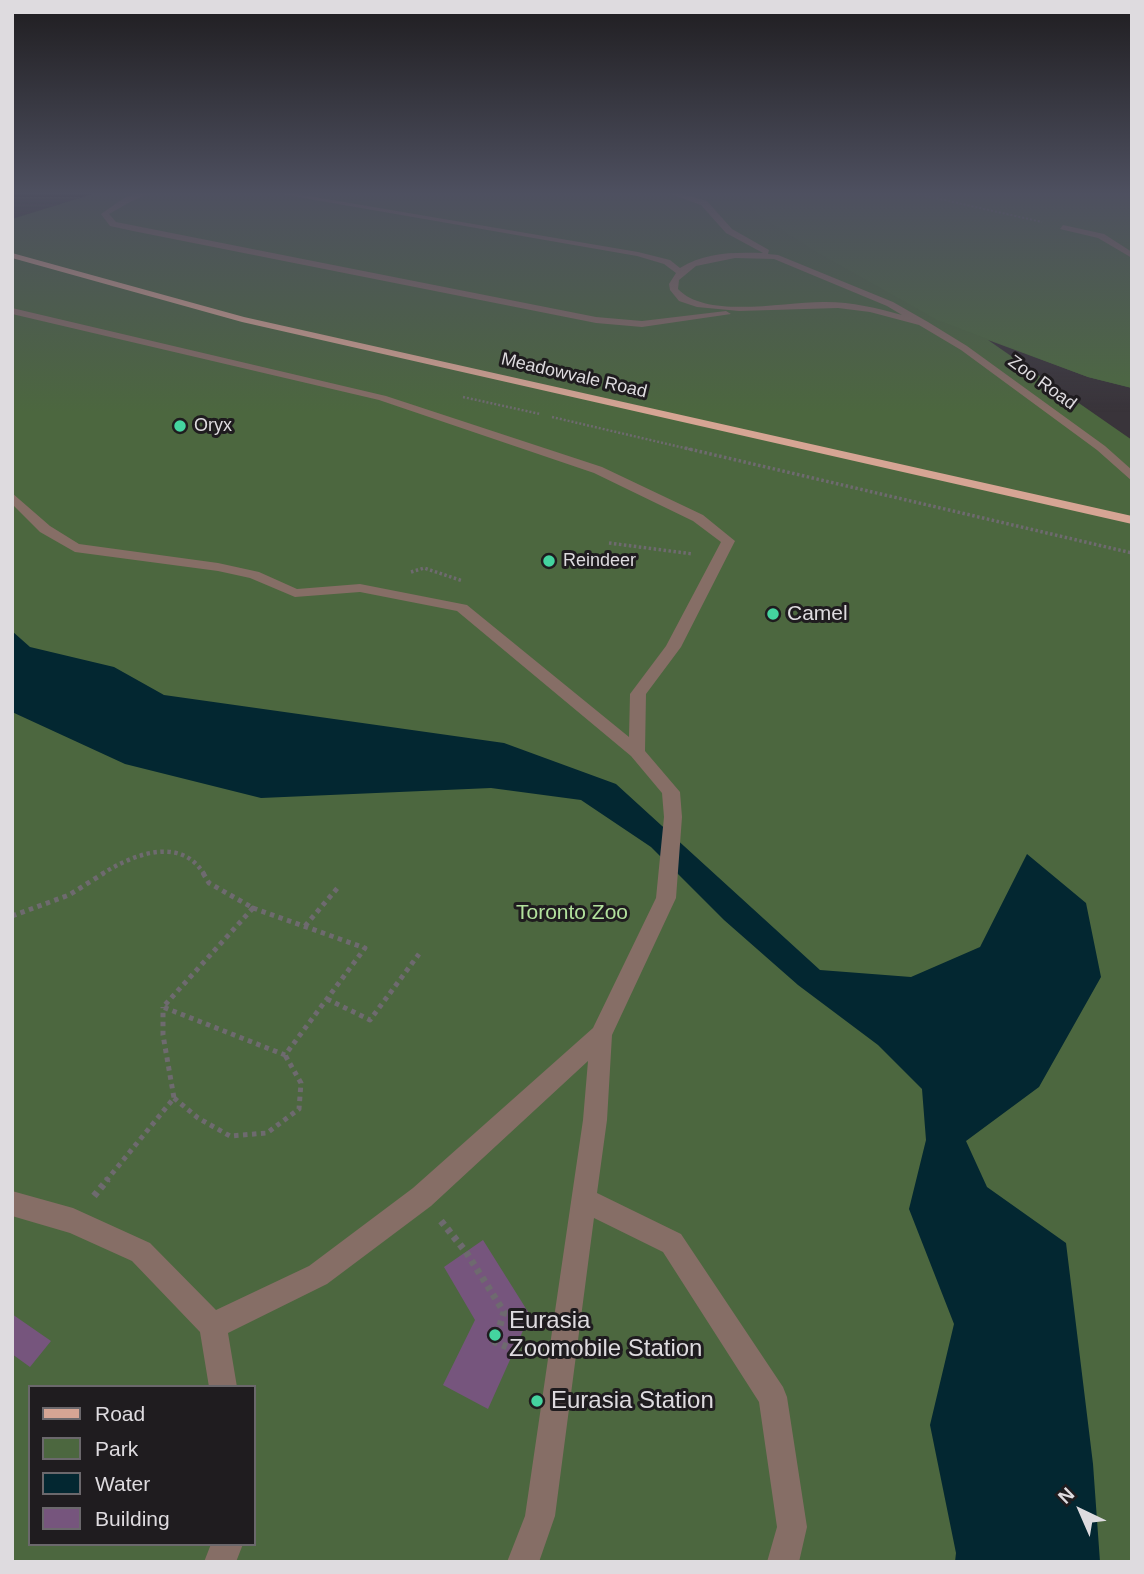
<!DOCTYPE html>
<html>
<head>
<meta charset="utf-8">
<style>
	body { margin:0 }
	#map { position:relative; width:1144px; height:1574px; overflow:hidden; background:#39343a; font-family:Arial,sans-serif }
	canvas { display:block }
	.frame { position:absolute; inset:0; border:14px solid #dedbdf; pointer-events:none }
	.legend { position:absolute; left:28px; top:1385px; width:228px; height:161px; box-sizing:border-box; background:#1f1c1f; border:2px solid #6b686c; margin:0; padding:9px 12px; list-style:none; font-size:21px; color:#dedbdf }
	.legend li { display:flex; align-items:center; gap:14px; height:35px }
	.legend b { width:35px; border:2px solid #6b686c }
	.north { position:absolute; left:1046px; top:1476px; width:70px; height:70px; -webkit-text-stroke:5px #1f1c1f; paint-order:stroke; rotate:316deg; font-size:19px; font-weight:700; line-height:28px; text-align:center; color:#dedbdf }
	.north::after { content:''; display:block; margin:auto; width:24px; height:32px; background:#dedbdf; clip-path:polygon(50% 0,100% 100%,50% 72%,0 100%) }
</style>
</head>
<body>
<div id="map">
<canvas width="1144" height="1574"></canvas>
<div class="frame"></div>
<ul class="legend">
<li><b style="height:9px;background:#d6a594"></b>Road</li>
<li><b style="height:19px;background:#4c673f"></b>Park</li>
<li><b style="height:19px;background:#032731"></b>Water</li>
<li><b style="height:19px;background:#76557d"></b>Building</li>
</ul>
<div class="north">N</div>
</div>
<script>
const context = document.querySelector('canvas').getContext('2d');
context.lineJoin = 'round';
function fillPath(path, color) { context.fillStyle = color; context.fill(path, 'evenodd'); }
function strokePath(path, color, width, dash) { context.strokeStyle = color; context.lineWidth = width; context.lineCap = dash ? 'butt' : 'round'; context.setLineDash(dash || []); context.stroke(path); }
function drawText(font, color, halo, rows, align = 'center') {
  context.font = font + ' Arial,sans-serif'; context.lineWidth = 6; context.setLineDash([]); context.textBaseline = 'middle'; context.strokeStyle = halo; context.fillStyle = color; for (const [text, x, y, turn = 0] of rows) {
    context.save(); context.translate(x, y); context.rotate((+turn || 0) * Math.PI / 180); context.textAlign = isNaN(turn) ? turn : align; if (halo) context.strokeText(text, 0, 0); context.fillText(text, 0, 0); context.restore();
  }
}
fillPath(new Path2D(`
	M 99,192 L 1132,192 L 1132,388 L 1088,377 L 988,340 L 1132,440 L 1132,1562 L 12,1562 L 12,219 ZM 30,1387 L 254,1387 L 254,1544 L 30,1544 Z`), '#4c673f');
fillPath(new Path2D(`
	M 742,192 L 1132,192 L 1132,388 L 1088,377 L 937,320 L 813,250 L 758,215 Z`), '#4d6a40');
fillPath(new Path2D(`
	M 12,631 L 30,647 L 114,667 L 164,695 L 504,743 L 616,784 L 820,970 L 911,977 L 980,947 L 1027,854 L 1086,903 L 1101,977 L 1039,1087 L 966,1141 L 987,1187 L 1066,1243 L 1093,1464 L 1100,1562 L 955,1562 L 956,1553 L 930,1425 L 954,1324 L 909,1209 L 926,1140 L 922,1089 L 878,1045 L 798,985 L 724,920 L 651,847 L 581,800 L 491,788 L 261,798 L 125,764 L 12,712 Z`), '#032731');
fillPath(new Path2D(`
	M 483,1240 L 530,1315 L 488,1409 L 443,1385 L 475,1320 L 444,1267 Z
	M 12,1314 L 51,1341 L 30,1367 L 12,1354 Z`), '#76557d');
strokePath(new Path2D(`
	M 909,192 L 1042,222`), '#6e6a6f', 2, [2, 2]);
strokePath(new Path2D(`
	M 463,397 L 540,414
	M 552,417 L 693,450`), '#6e6a6f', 2.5, [2, 2]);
strokePath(new Path2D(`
	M 685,448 L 1132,553
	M 609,543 L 693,554
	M 411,572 L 424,568 L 463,581`), '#6e6a6f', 3.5, [2.5, 2.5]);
strokePath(new Path2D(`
	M 102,874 C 132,855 180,835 204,874`), '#6e6a6f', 4.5, [3.5, 3.5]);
strokePath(new Path2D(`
	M 203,873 L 209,883 L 253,908
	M 253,908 L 365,948 L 285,1055 L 163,1007 Z
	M 12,916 L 69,895 L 104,873
	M 305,926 L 340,885
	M 327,999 L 370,1020 L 419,954
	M 174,1098 L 198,1118 L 230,1136 L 267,1133 L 299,1109 L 301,1083 L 285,1055
	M 106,1181 L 174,1098 L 163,1035 L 163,1007`), '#6e6a6f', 5, [4.5, 4.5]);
strokePath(new Path2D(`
	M 94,1196 L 108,1179
	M 441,1221 L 466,1252 L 504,1312 L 495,1342 L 527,1355`), '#6e6a6f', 7, [5, 5]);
fillPath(new Path2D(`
	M 142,192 L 152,192 L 130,202 L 109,214 L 116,222 L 596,317 L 642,321 L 726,311 L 731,314 L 642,327 L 596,323 L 133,231 L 110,226 L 101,214 L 124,198 Z
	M 269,192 L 285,192 L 638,252 L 670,260 L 680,268 C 705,252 734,252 763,253 L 726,233 L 701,205 L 665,192 L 675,192 L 707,201 L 732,229 L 769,250 L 768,254 L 778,255 L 893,302 L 928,322 L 967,346 L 1105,446 L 1132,470 L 1132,481 L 1097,450 L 961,350 L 919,325 L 870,312 L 838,308 L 739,311 L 697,307 L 679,301 L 670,290 L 669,284 L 676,273 L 664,264 L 637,256 ZM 735,258 L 774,259 L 887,306 L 902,315 C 877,308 852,302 826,302 C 787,301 707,320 678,289 L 679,280 L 696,266 Z
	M 1063,225 L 1104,234 L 1132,252 L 1132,258 L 1098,238 L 1060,229 Z
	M 12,308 L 386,396 L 602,467 L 703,515 L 735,541 L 681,647 L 646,694 L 645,751 L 680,792 L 682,817 L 676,898 L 612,1035 L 607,1120 L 597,1193 L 681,1234 L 783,1387 L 787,1397 L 807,1527 L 799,1562 L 767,1562 L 777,1527 L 759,1402 L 663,1252 L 594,1218 L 555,1516 L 539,1562 L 507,1562 L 525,1516 L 583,1120 L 588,1061 L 431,1206 L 327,1284 L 228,1333 L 237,1387 L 209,1387 L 200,1332 L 132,1261 L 70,1233 L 12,1216 L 12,1191 L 73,1208 L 150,1243 L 216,1310 L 309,1266 L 413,1188 L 593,1028 L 656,898 L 664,817 L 662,793 L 631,756 L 457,611 L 360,592 L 295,597 L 250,578 L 218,571 L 75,552 L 40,532 L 12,504 L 12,493 L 50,526 L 79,544 L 218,563 L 259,572 L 297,589 L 360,584 L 467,605 L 629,737 L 630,694 L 666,646 L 721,542 L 693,521 L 594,473 L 379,400 L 12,314 Z
	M 211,1544 L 243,1544 L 236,1562 L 204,1562 Z`), '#866e66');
fillPath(new Path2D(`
	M 12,253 L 244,317 L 1132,516 L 1132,524 L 242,322 L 12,258 Z`), '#d6a594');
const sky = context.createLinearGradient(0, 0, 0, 412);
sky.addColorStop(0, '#1f1d20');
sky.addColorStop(0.47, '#4e5060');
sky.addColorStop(1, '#4e506000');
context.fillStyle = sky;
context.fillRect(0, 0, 1144, 412);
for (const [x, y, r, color] of [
	[180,426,7,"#44d49f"],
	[549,561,7,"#44d49f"],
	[773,614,7,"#44d49f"],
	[495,1335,7,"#44d49f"],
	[537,1401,7,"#44d49f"]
]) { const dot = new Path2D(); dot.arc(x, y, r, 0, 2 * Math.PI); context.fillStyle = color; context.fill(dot); strokePath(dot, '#1f1c1f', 2.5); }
drawText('18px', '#dedbdf', '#1f1c1f', [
	["Meadowvale Road",574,376,13],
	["Zoo Road",1042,383,36]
]);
drawText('18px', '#dedbdf', '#1f1c1f', [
	["Oryx",194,426],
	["Reindeer",563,561]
], 'left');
drawText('21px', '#dedbdf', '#1f1c1f', [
	["Camel",787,614]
], 'left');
drawText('21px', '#b2e19d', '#1f1c1f', [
	["Toronto Zoo",572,913]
]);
drawText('24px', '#dedbdf', '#1f1c1f', [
	["Eurasia",509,1321],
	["Zoomobile Station",509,1349],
	["Eurasia Station",551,1401]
], 'left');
</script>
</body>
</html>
